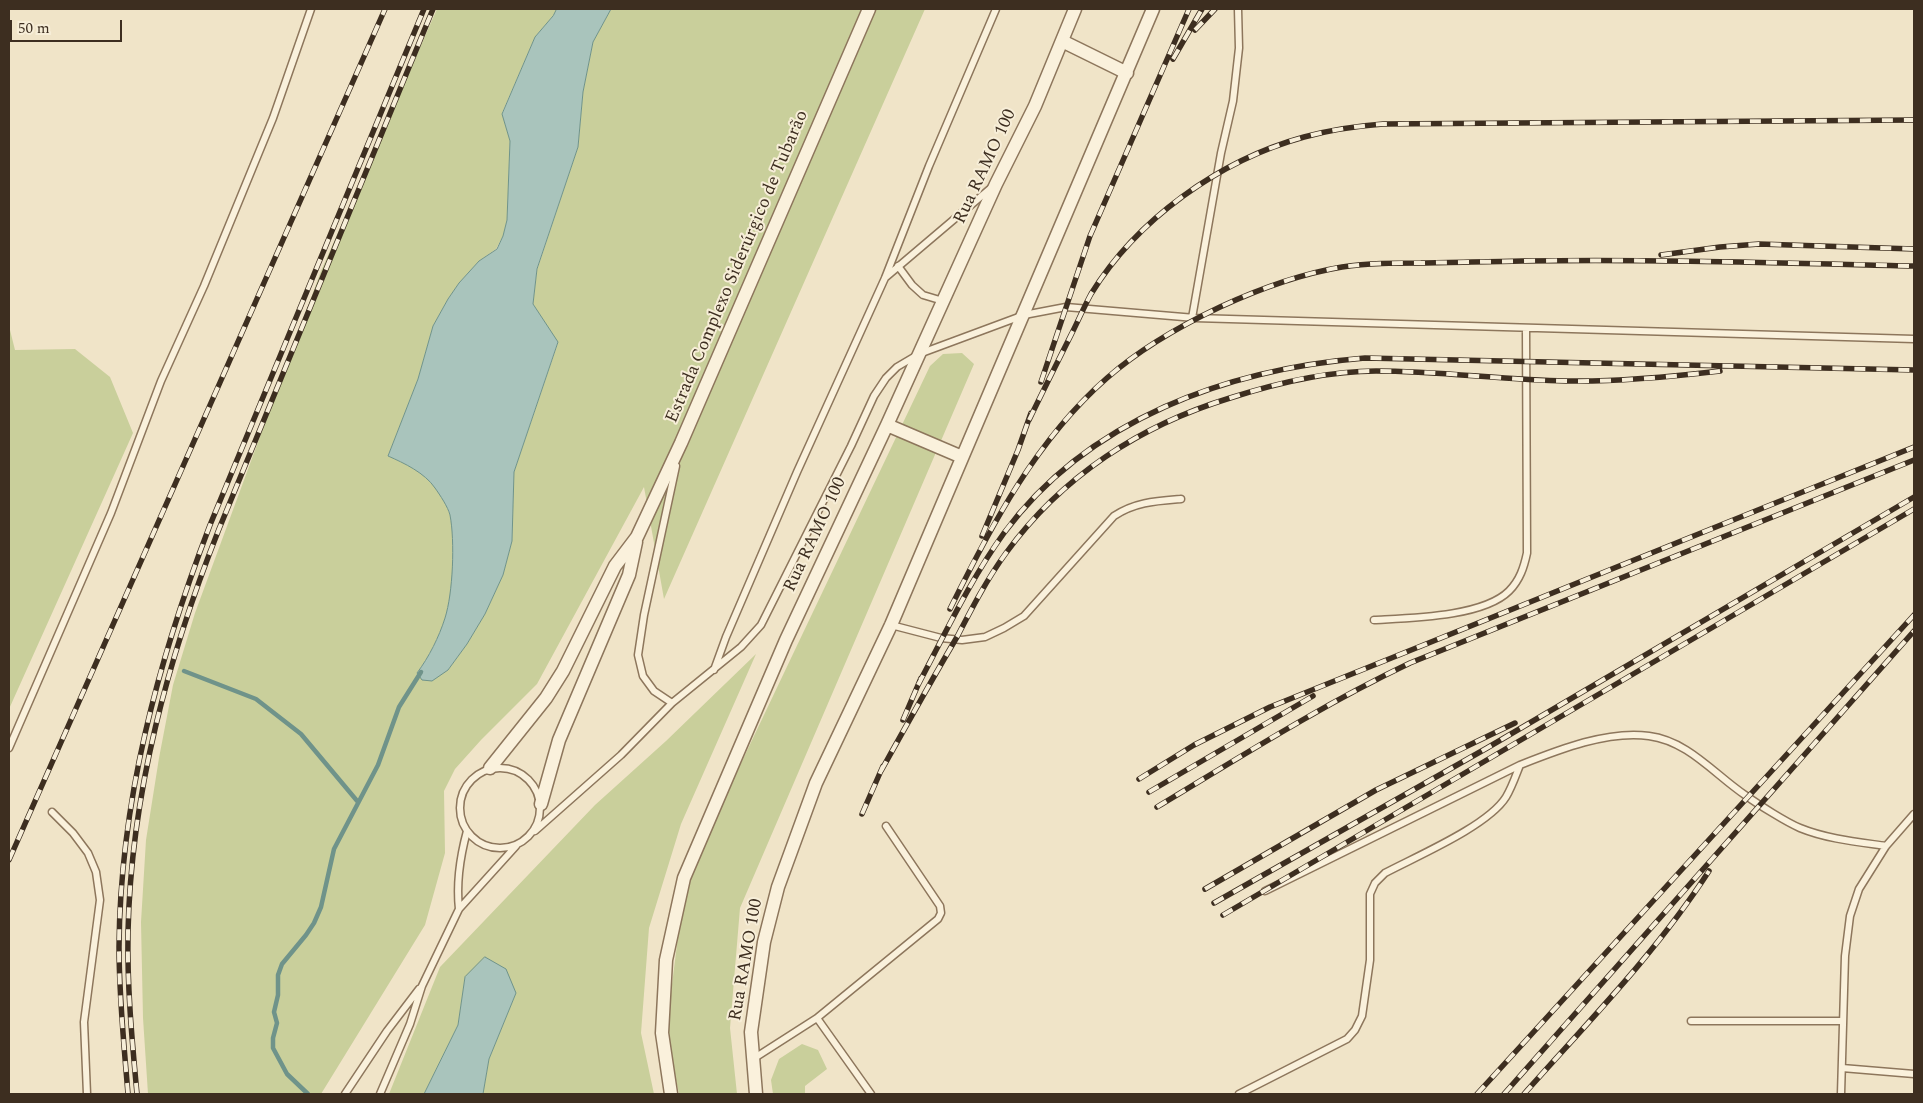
<!DOCTYPE html>
<html>
<head>
<meta charset="utf-8">
<style>
	body { margin:0 }
	#map { position:relative; width:1923px; height:1103px; overflow:hidden; background:#f0e4c8; font-family:Spectral,serif }
	canvas { display:block }
	.frame { position:absolute; inset:0; border:10px solid #3d2e20; pointer-events:none }
	.scale { position:absolute; left:10px; top:20px; width:112px; height:22px; box-sizing:border-box; border:2px solid #3d2e20; border-top:0; padding-left:6px; font-size:15px; line-height:18px; white-space:nowrap; color:#3d2e20; -webkit-text-stroke:4px #f7eed8; paint-order:stroke }
</style>
</head>
<body>
<div id="map">
<canvas width="1923" height="1103"></canvas>
<div class="frame"></div>
<div class="scale">50 m</div>
</div>
<script>
const context = document.querySelector('canvas').getContext('2d');
context.lineJoin = 'round';
function fillPath(path, color) { context.fillStyle = color; context.fill(path, 'evenodd'); }
function strokePath(path, color, width, dash) { context.strokeStyle = color; context.lineWidth = width; context.lineCap = dash ? 'butt' : 'round'; context.setLineDash(dash || []); context.stroke(path); }
function drawText(font, color, halo, rows, align = 'center') {
  context.font = font + ' Spectral,serif'; context.lineWidth = 4; context.setLineDash([]); context.textBaseline = 'middle'; context.strokeStyle = halo; context.fillStyle = color; for (const [text, x, y, turn = 0] of rows) {
    context.save(); context.translate(x, y); context.rotate((+turn || 0) * Math.PI / 180); context.textAlign = isNaN(turn) ? turn : align; if (halo) context.strokeText(text, 0, 0); context.fillText(text, 0, 0); context.restore();
  }
}
fillPath(new Path2D(`
	M 437,9 L 557,9 L 553,16 L 535,37 L 502,113 L 510,141 L 507,220 L 503,236 L 496,249 L 479,261 L 459,283 L 448,299 L 433,326 L 418,379 L 388,456 C 405,463 425,473 436,488 C 441,495 448,507 450,515 C 455,542 454,593 445,618 C 439,637 429,657 417,673 L 448,670 L 467,644 L 485,614 L 503,575 L 512,541 L 514,472 L 558,343 L 533,304 L 537,270 L 578,147 L 583,92 L 593,42 L 611,9 L 925,9 L 664,599 L 644,487 L 537,684 L 481,740 L 455,769 L 444,791 L 445,853 L 425,925 L 321,1094 L 148,1094 L 143,1018 L 141,922 L 146,840 L 159,758 L 173,685 L 195,613 L 321,271 Z
	M 9,326 L 15,350 L 75,349 L 110,377 L 133,433 L 9,709 Z
	M 962,353 L 974,364 L 740,908 L 730,1028 L 737,1094 L 679,1094 L 666,1032 L 685,881 L 930,366 L 943,354 Z
	M 756,654 L 681,824 L 649,928 L 641,1033 L 654,1094 L 483,1094 L 489,1059 L 516,993 L 465,977 L 458,1025 L 424,1094 L 389,1094 L 440,967 L 595,805 L 666,741 Z
	M 802,1044 L 818,1050 L 827,1069 L 805,1086 L 805,1094 L 773,1094 L 771,1080 L 779,1059 Z`), '#c9cf9b');
const water = new Path2D(`
	M 557,9 L 611,9 L 593,42 L 583,92 L 578,147 L 537,269 L 533,304 L 558,342 L 514,472 L 512,541 L 503,575 L 485,614 L 467,644 L 448,670 L 432,681 L 422,680 L 417,673 C 429,657 439,637 445,618 C 453,593 455,541 450,515 C 448,507 440,495 435,488 C 425,473 404,463 388,456 L 418,379 L 433,326 L 448,299 L 459,283 L 479,261 L 497,249 L 503,236 L 507,220 L 510,141 L 502,114 L 535,37 L 553,16 Z
	M 485,957 L 506,969 L 516,993 L 489,1059 L 483,1094 L 424,1094 L 458,1025 L 465,977 Z`);
fillPath(water, '#a9c4bc');
strokePath(water, '#6f938a', 1);
strokePath(new Path2D(`
	M 184,671 L 256,699 L 301,734 L 358,802
	M 308,1094 L 287,1074 L 273,1048 L 273,1038 L 277,1023 L 274,1012 L 278,995 L 278,975 L 282,964 L 306,935 L 314,923 L 321,907 L 334,849 L 378,765 L 399,707 L 421,672`), '#6f938a', 4.5);
const lane = new Path2D(`
	M 898,266 L 912,285 L 923,295 L 943,301
	M 886,277 L 991,188
	M 1192,318 L 1221,153 L 1233,101 L 1239,48 L 1238,9
	M 676,466 L 644,615 L 638,655 L 643,676 L 654,691 L 672,703 L 741,647 L 761,625 L 851,446 L 874,396 L 886,378 L 897,367 L 919,354 L 1024,315 L 1066,307 L 1195,318 L 1914,339
	M 1374,620 C 1410,618 1483,617 1509,591 C 1520,580 1524,567 1527,553 L 1526,329
	M 891,625 L 941,638 L 962,640 L 985,637 L 1004,628 L 1024,616 L 1114,516 C 1135,502 1156,501 1181,499
	M 714,670 L 726,637 L 797,472 L 885,278 L 929,166 L 996,9
	M 9,748 L 111,513 L 161,381 L 204,286 L 273,118 L 311,9
	M460 808a40 40 0 1 1 80 0a40 40 0 1 1-80 0Z
	M 52,812 L 73,833 L 88,853 L 96,872 L 100,900 L 84,1022 L 87,1094
	M 535,831 L 621,755 L 672,703
	M 1265,891 L 1520,765 C 1558,750 1608,730 1649,736 C 1688,741 1714,774 1745,795 C 1759,805 1786,822 1800,828 C 1827,839 1858,842 1886,846
	M 459,909 C 456,882 460,857 467,831
	M 1691,1021 L 1843,1021
	M 753,1059 L 817,1018
	M 1842,1068 L 1914,1074
	M 345,1094 L 387,1031 L 419,989
	M 380,1094 L 410,1024 L 422,986 L 459,909 L 516,846
	M 871,1094 L 817,1018 L 938,919 L 941,913 L 940,906 L 886,826
	M 1239,1094 L 1347,1039 L 1355,1030 L 1362,1016 L 1370,960 L 1370,894 L 1375,883 L 1385,873 C 1417,856 1488,826 1506,797 C 1512,787 1516,775 1520,765
	M 1841,1094 L 1845,956 L 1850,916 L 1859,889 L 1886,846 L 1914,814`);
const street = new Path2D(`
	M 1062,41 L 1127,73
	M 887,425 L 962,457
	M 490,768 L 546,698 L 563,671 L 615,566 L 637,537 L 681,443 L 869,9
	M 541,804 L 559,740 L 629,575 L 636,542
	M 671,1094 L 662,1033 L 666,960 L 684,878 L 786,640 L 887,425 L 996,184 L 1035,106 L 1075,9
	M 756,1094 L 751,1032 L 764,942 L 778,887 L 816,783 L 891,625 L 1153,9`);
strokePath(lane, '#8d765c', 9);
strokePath(street, '#8d765c', 15);
strokePath(lane, '#faf1dc', 6);
strokePath(street, '#faf1dc', 12);
const rail = new Path2D(`
	M 1195,30 L 1215,9
	M 1173,59 L 1202,9
	M 1661,255 L 1720,247 L 1759,244 L 1914,249
	M 1041,382 L 1090,236 L 1189,9
	M 1029,420 C 1043,391 1057,363 1071,335 C 1078,321 1084,307 1091,294 C 1137,219 1220,160 1304,137 C 1330,130 1356,126 1383,124 L 1914,120
	M 982,536 L 1018,450 L 1031,413
	M 950,609 C 991,526 1036,440 1107,378 C 1140,349 1180,326 1220,307 C 1259,289 1300,274 1342,267 C 1369,263 1394,263 1421,263 C 1454,262 1488,262 1522,261 C 1653,259 1783,263 1914,266
	M 918,685 C 945,634 970,580 1004,533 C 1088,419 1228,369 1365,358 L 1914,370
	M 903,720 L 921,678
	M 881,771 C 906,726 931,681 957,637 C 972,608 987,579 1006,553 C 1062,476 1141,425 1230,398 C 1277,383 1327,371 1376,371 C 1440,371 1503,380 1566,381 C 1617,382 1669,377 1720,371
	M 1139,779 L 1194,745 L 1270,707 L 1914,447
	M 1149,792 L 1313,696
	M 1157,807 C 1240,757 1322,705 1410,663 L 1914,460
	M 862,814 L 883,766
	M 9,860 L 385,9
	M 1205,889 L 1376,790 L 1515,723
	M 1214,903 L 1487,748 L 1914,497
	M 1223,915 L 1914,509
	M 128,1094 C 124,1045 119,997 119,947 C 120,801 158,661 210,525 L 424,9
	M 137,1094 C 132,1040 127,987 128,932 C 131,793 168,658 219,529 L 433,9
	M 1477,1094 L 1914,615
	M 1504,1094 L 1914,631
	M 1524,1094 C 1588,1022 1656,953 1709,871`);
strokePath(rail, '#3d2e20', 5.5);
strokePath(rail, '#f7eed8', 4, [11]);
drawText('18px', '#3d2e20', '#f7eed8', [
	["Rua RAMO 100",986,167,-65],
	["Estrada Complexo Siderúrgico de Tubarão",738,267,-67],
	["Rua RAMO 100",816,535,-65],
	["Rua RAMO 100",747,960,-80]
]);
</script>
</body>
</html>
